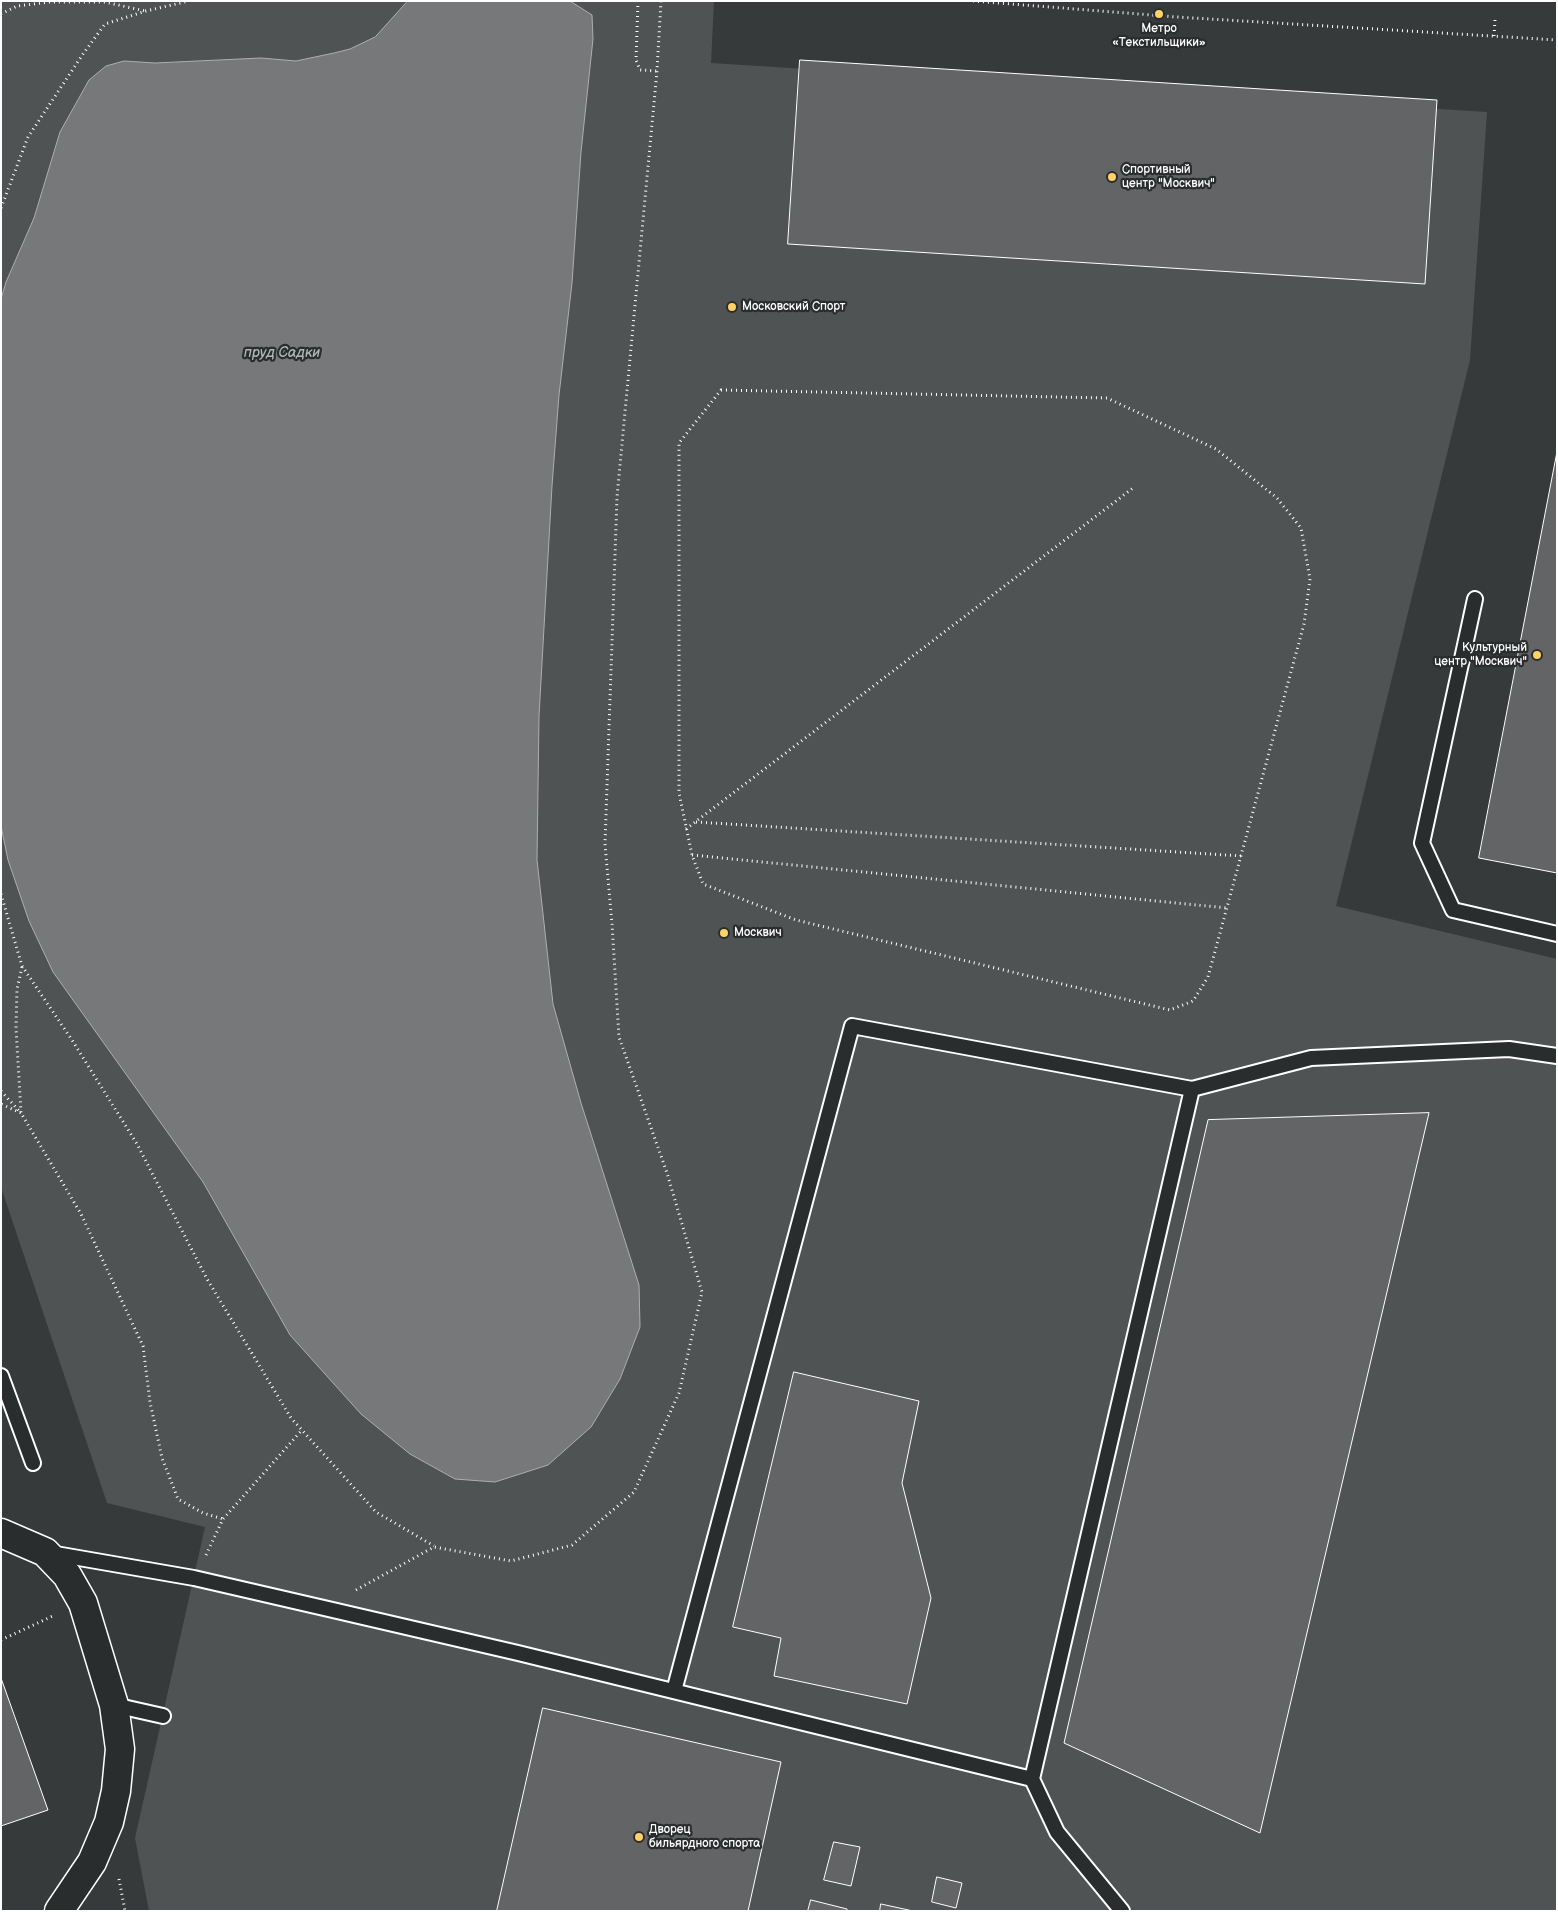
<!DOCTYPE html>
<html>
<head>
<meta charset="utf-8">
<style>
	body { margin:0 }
	#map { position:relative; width:1558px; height:1912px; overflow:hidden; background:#373a3b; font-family:"Balsamiq Sans",sans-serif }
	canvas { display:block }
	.frame { position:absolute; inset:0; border:2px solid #fff; pointer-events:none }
</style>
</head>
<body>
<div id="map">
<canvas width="1558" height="1912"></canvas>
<div class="frame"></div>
</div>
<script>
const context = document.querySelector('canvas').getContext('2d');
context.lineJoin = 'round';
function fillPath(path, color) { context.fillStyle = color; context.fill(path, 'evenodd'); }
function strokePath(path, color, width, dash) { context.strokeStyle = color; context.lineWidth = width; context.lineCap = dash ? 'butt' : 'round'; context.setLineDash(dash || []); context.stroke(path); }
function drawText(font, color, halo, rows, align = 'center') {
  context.font = font + ' "Balsamiq Sans",sans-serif'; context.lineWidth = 4.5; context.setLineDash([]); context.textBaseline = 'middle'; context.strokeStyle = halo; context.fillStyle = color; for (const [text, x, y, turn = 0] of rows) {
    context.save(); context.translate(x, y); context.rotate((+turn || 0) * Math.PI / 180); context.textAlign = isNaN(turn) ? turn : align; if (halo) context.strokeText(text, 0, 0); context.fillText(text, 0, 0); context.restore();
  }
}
fillPath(new Path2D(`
	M 1,1 L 714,1 L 711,63 L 1487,112 L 1470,360 L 1336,906 L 1557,959 L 1557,1911 L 149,1911 L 135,1838 L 205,1527 L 107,1503 L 1,1187 Z`), '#505354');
const water = new Path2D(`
	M 408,1 L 570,1 L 592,15 L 593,39 L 581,152 L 572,283 L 559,395 L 552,486 L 539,716 L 537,860 L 553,1004 L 581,1103 L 639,1285 L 640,1327 L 620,1379 L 591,1427 L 548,1465 L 495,1482 L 455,1479 L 410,1454 L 361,1414 L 290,1335 L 203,1182 L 53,972 L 29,921 L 8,860 L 1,826 L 1,299 L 6,282 L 34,218 L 60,132 L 89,80 L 106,66 L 124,61 L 155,63 L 261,58 L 296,61 L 334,53 L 350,49 L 375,37 Z`);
fillPath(water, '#767879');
strokePath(water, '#adaeaf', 1);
const building = new Path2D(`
	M 800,60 L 1437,100 L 1425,284 L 788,244 Z
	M 1557,452 L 1557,873 L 1479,858 Z
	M 1429,1113 L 1260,1833 L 1064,1743 L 1208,1120 Z
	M 794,1372 L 919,1401 L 902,1483 L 931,1598 L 907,1704 L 774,1676 L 781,1638 L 733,1627 Z
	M 1,1678 L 48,1810 L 1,1826 Z
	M 543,1708 L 781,1762 L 748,1911 L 497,1911 Z
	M 834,1842 L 860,1847 L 851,1886 L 824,1880 Z
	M 937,1877 L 962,1883 L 956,1908 L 932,1902 Z
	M 811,1900 L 847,1909 L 847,1911 L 808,1911 Z
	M 881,1904 L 913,1911 L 880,1911 Z`);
fillPath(building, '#636465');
strokePath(building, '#fff', 1);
const service = new Path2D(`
	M 1475,599 L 1422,843 L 1453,910 L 1557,934
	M 1,1376 L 33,1463
	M 50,1553 L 194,1578 L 324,1608 L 518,1653 L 1032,1779
	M 674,1691 L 852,1026 L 1192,1089 L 1311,1058 L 1509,1049 L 1557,1056
	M 114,1705 L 163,1716
	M 1122,1911 L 1057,1832 L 1032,1779 L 1192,1089`);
const tertiary = new Path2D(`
	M 1,1533 L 45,1552 L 67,1575 L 83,1603 L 114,1705 L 120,1749 L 116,1791 L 109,1822 L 92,1862 L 59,1911`);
strokePath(service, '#fff', 18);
strokePath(tertiary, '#fff', 31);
strokePath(new Path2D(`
	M 638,1 L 636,60 L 640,70 L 657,71
	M 973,1 L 1177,17 L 1557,40
	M 1,14 L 17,6 L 50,2 L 105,2 L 145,11
	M 1494,36 L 1495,20
	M 1,208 L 28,137 L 83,54 L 105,24 L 146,11 L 189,1
	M 721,390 L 1107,398 L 1216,449 L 1277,498 L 1301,528 L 1310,579 L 1304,624 L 1208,977 L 1193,1001 L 1170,1010 L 796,920 L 703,884 L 692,855 L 679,793 L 679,443 Z
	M 696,822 L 1242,856
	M 686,829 L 1133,488
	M 692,855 L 1227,908
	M 1,894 L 22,966 L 72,1040 L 137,1144 L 207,1279 L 291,1418 L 376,1512 L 434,1546
	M 22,967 L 17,989 L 16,1028 L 21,1113 L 81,1214 L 143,1346 L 150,1402 L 162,1458 L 178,1499 L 203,1513 L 223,1519
	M 1,1091 L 21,1113 L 1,1104
	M 206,1555 L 223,1519 L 302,1430
	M 356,1590 L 434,1547 L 511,1561 L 572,1545 L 634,1492 L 679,1393 L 702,1292 L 667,1173 L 619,1037 L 612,924 L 605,844 L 617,497 L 657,71 L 661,1
	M 1,1640 L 55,1615
	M 119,1879 L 125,1911`), '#fff', 3, [1, 4]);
strokePath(service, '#2a2d2e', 14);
strokePath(tertiary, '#2a2d2e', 28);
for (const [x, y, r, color] of [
	[1159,14,5,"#ffd166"],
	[1112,177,5,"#ffd166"],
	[732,307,5,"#ffd166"],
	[1537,655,5,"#ffd166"],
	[724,933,5,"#ffd166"],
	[639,1837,5,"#ffd166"]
]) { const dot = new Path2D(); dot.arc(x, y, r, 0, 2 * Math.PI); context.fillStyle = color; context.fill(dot); strokePath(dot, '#2a2d2e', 2); }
drawText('12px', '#fff', '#2a2d2e', [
	["Метро",1159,29,"center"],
	["«Текстильщики»",1159,43,"center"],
	["Спортивный",1122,170],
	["центр \"Москвич\"",1122,184],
	["Московский Спорт",742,307],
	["Культурный",1527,648,"right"],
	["центр \"Москвич\"",1527,662,"right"],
	["Москвич",734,933],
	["Дворец",649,1830],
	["бильярдного спорта",649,1844]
], 'left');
drawText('italic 14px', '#b4b5b5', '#2a2d2e', [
	["пруд Садки",282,353]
]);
</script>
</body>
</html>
